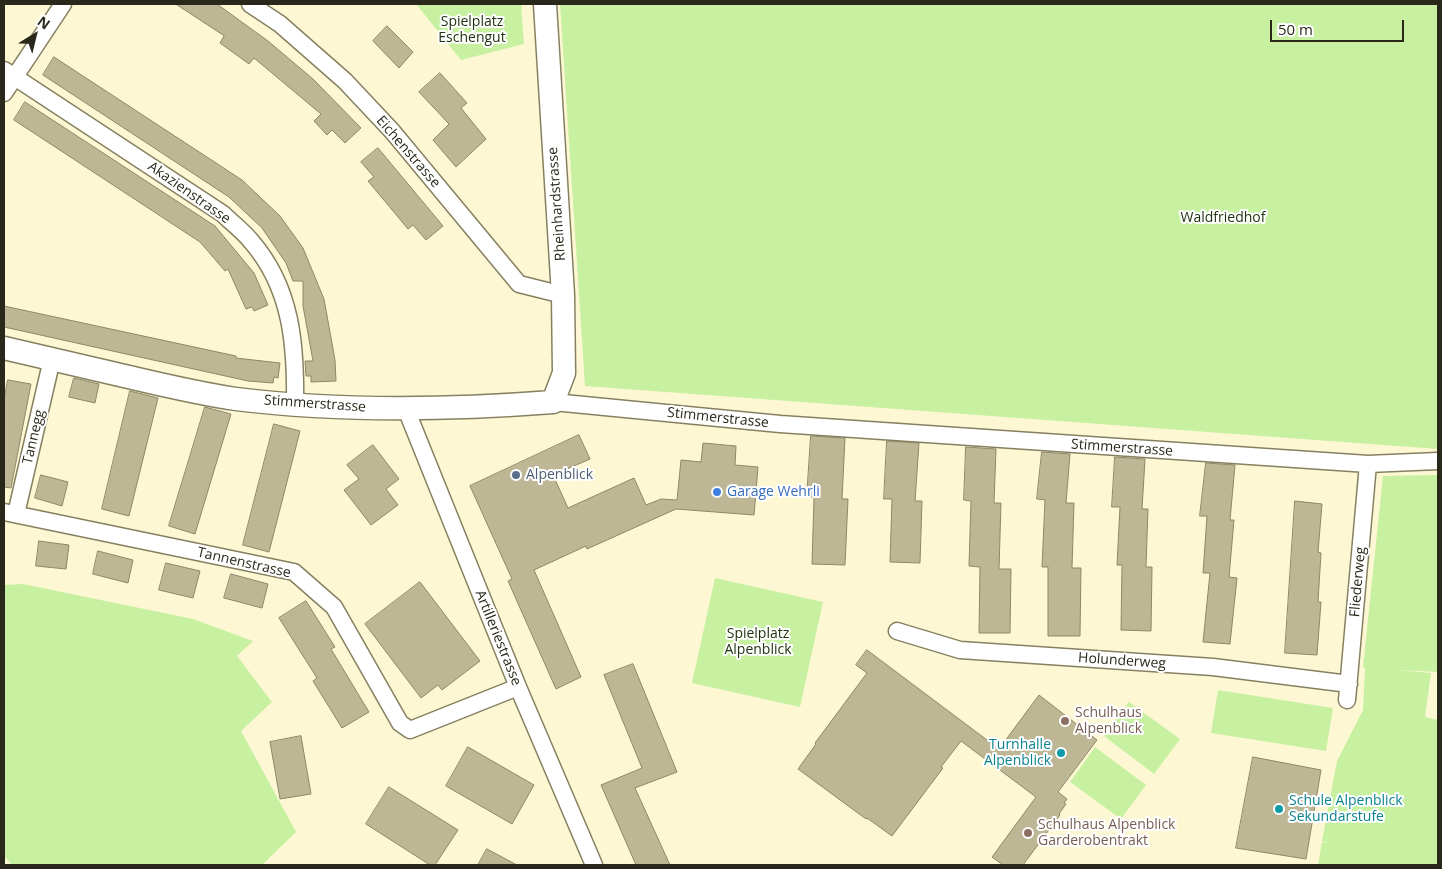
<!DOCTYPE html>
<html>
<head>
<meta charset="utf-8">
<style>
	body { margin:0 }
	#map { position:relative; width:1442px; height:869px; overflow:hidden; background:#fdf7d4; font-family:"Open Sans",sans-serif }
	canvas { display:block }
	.frame { position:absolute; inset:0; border:5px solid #2a281b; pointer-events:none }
	.north { position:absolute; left:10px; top:10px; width:50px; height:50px; -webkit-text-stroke:4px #fff; paint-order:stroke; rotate:36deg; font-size:14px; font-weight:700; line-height:20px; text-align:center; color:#2a281b }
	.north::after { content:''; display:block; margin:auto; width:18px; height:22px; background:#2a281b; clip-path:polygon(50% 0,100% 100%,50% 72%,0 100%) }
	.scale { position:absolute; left:1270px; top:20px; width:134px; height:22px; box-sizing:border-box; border:2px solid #2a281b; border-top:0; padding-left:6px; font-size:15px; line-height:18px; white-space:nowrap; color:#2a281b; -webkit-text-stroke:4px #fff; paint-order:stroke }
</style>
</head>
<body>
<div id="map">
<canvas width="1442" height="869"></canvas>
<div class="frame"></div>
<div class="north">N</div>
<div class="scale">50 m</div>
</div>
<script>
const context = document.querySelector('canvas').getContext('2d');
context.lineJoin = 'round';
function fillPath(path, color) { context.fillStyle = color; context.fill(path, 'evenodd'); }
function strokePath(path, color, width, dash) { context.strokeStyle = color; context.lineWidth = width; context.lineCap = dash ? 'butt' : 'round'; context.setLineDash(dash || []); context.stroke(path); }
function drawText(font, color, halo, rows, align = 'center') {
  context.font = font + ' "Open Sans",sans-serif'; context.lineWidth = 4; context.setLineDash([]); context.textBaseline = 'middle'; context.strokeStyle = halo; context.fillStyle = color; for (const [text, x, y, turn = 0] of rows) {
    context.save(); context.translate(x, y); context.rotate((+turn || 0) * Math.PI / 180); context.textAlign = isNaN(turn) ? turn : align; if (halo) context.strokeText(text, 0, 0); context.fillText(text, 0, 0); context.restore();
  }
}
fillPath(new Path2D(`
	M 416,4 L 521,4 L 524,44 L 461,60 Z
	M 560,4 L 1438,4 L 1438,449 L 585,386 Z
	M 1438,475 L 1438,672 L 1396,670 L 1431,673 L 1425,717 L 1438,720 L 1438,865 L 1318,865 L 1322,842 L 1329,844 L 1322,841 L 1337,761 L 1363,710 L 1365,668 L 1363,667 L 1383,476 Z
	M 715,578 L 823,602 L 800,707 L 692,683 Z
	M 23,584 L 193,619 L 253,641 L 237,656 L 272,702 L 241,731 L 296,832 L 262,865 L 12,865 L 13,863 L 12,865 L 4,856 L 4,585 Z
	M 1218,690 L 1333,708 L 1326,751 L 1211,733 Z
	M 1129,702 L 1180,739 L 1154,774 L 1104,736 Z
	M 1095,747 L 1146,785 L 1121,819 L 1070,782 Z`), '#c7f0a1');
const building = new Path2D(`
	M 176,4 L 217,4 L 268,41 L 313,79 L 361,128 L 345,143 L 332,130 L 327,135 L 314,121 L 321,114 L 254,58 L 249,64 L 220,43 L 224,36 Z
	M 387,26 L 413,52 L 399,68 L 373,41 Z
	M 54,57 L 242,180 L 280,216 L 303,248 L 324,299 L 335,360 L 336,381 L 311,382 L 311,376 L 306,376 L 305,361 L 313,361 L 303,306 L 303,281 L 293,281 L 286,263 L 262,228 L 229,197 L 43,75 Z
	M 440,73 L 467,103 L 461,108 L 486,139 L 456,167 L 433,140 L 449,124 L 419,92 Z
	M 25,102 L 215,226 L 254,273 L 268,305 L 254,311 L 252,307 L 246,309 L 228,269 L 225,271 L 200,242 L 14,120 Z
	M 378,148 L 443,226 L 426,240 L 413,225 L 408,229 L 368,181 L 374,177 L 361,162 Z
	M 4,306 L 236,356 L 236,358 L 280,363 L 278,378 L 274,377 L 273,383 L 248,381 L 4,327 Z
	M 74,378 L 99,384 L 95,403 L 69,397 Z
	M 8,380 L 31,384 L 11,488 L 4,487 L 4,400 Z
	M 130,391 L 158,398 L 129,516 L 102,509 Z
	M 205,407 L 231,414 L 195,534 L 169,526 Z
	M 274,424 L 300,431 L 269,552 L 243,545 Z
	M 579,435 L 590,459 L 553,475 L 568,508 L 634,478 L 646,505 L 661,499 L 677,500 L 681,460 L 701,462 L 703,443 L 736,446 L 735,465 L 758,467 L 754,515 L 676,509 L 587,549 L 586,546 L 534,570 L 581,677 L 556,689 L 508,581 L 512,579 L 470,486 Z
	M 811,436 L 845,438 L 842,499 L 848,499 L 845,565 L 812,564 L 814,497 L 807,497 Z
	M 887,441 L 919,443 L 915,501 L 922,501 L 920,563 L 890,562 L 892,499 L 884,499 Z
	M 373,445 L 399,479 L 386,489 L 398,505 L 371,525 L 344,490 L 359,479 L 347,465 Z
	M 966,447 L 996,449 L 994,503 L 1001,503 L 999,569 L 1011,569 L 1010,633 L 979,633 L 980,567 L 969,566 L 971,501 L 964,500 Z
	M 1042,452 L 1070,454 L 1066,503 L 1074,503 L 1072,568 L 1081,568 L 1080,636 L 1048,636 L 1048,567 L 1042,567 L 1045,500 L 1037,499 Z
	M 1115,457 L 1145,459 L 1142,509 L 1148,509 L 1146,567 L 1152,567 L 1151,631 L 1121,630 L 1122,565 L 1117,565 L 1120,507 L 1112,507 Z
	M 1206,463 L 1235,465 L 1230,520 L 1234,520 L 1229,577 L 1237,578 L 1230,644 L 1203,642 L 1210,573 L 1203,573 L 1207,516 L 1200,516 Z
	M 41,475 L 68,482 L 62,506 L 35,498 Z
	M 1295,501 L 1322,504 L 1318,552 L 1321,553 L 1318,602 L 1321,602 L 1317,655 L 1285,653 Z
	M 39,541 L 69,545 L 66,569 L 36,566 Z
	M 98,551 L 133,560 L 128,583 L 93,574 Z
	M 166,563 L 200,571 L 193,598 L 159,590 Z
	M 231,574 L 268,584 L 262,608 L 224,598 Z
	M 420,582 L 480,661 L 442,690 L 438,685 L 421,698 L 365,624 Z
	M 306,601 L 335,647 L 331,649 L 369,712 L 342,728 L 313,681 L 317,678 L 279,618 Z
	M 867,650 L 999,749 L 1039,695 L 1097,740 L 1058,792 L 1067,799 L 1064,803 L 1066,804 L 1059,814 L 1060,815 L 1023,865 L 1003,865 L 992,857 L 1036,797 L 961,741 L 941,767 L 943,768 L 892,836 L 867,818 L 866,819 L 798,769 L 816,744 L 815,743 L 867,673 L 856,665 Z
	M 633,664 L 677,772 L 635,788 L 670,865 L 636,865 L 601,785 L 642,768 L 604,675 Z
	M 301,736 L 311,794 L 280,799 L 270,742 Z
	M 468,747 L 534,785 L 512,824 L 446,786 Z
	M 1253,757 L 1321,770 L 1306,859 L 1236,848 Z
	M 389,787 L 458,830 L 435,865 L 430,865 L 366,824 Z
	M 487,849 L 517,865 L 478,865 Z`);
fillPath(building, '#bdb796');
strokePath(building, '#8e8868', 1);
const street = new Path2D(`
	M 250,4 L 280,24 L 345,81 L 392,131 L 519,284 L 563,295
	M 4,70 L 223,214 C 232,223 243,231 251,241 C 292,288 296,346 295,405
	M 4,93 L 63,4
	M 553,402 L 780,424 L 1368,464 L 1438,461
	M 406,409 L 518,687 L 594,865
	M 4,512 L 294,572 L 334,607 L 400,723 L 410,730 L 518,687
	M 16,514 L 52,359
	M 897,631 L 960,650 L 1213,667 L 1349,684
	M 1347,700 L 1368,464`);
const secondary = new Path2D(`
	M 4,348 C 47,358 90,368 133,378 C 167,386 201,394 236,399 C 341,412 448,410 553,402 L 564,373 L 563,295 L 545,4`);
strokePath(street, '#868060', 19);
strokePath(secondary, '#868060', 25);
strokePath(street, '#fff', 16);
strokePath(secondary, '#fff', 22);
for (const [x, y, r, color] of [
	[516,475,5,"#5c6f8a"],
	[717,492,5,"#3f7fe0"],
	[1065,721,5,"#8d6e63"],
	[1061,753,5,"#0f9aa8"],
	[1279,809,5,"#0f9aa8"],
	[1028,833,5,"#8d6e63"]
]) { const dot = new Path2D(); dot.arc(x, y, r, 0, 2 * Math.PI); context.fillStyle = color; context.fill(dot); strokePath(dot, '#fff', 2); }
drawText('14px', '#223310', '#fff', [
	["Spielplatz",472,22],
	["Eschengut",472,38],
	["Waldfriedhof",1223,218],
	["Spielplatz",758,634],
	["Alpenblick",758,650]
]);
drawText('14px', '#2a281b', '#fff', [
	["Eichenstrasse",408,152,49],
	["Akazienstrasse",189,193,35],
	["Rheinhardstrasse",557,204,-94],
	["Stimmerstrasse",315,404,4],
	["Stimmerstrasse",718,418,6],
	["Tannegg",34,437,-77],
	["Stimmerstrasse",1122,448,4],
	["Tannenstrasse",244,563,13],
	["Fliederweg",1358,582,-85],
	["Artilleriestrasse",498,638,68],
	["Holunderweg",1122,661,4]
]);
drawText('14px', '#4e5e75', '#fff', [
	["Alpenblick",526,475]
], 'left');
drawText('14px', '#366cbe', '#fff', [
	["Garage Wehrli",727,492]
], 'left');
drawText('14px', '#785e54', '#fff', [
	["Schulhaus",1075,713],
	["Alpenblick",1075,729],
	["Schulhaus Alpenblick",1038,825],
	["Garderobentrakt",1038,841]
], 'left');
drawText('14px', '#0d838f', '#fff', [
	["Turnhalle",1051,745],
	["Alpenblick",1051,761],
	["Schule Alpenblick",1289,801,"left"],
	["Sekundarstufe",1289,817,"left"]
], 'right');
</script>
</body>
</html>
